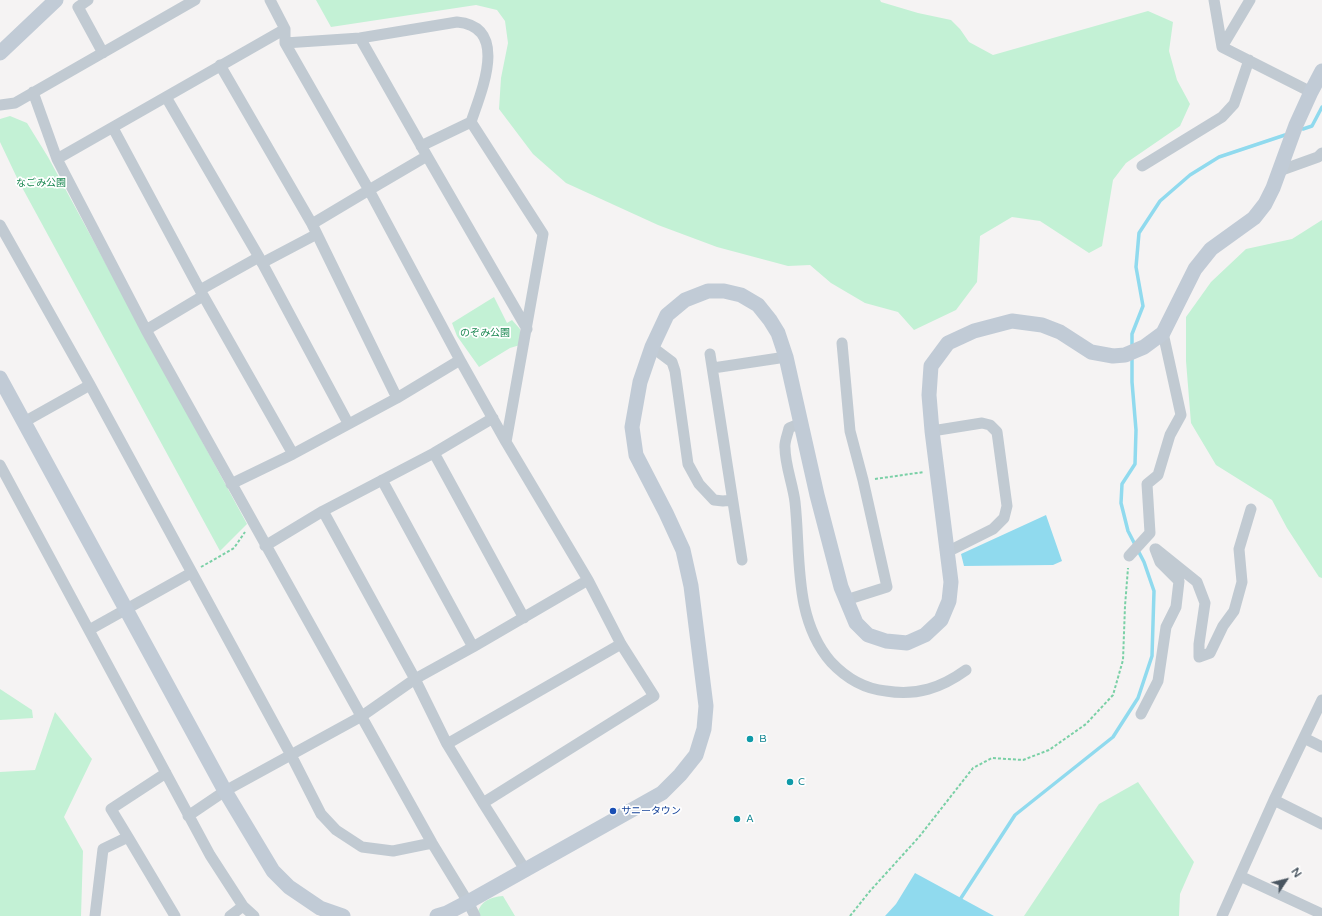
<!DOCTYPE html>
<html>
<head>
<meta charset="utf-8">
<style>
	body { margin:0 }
	#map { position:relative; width:1322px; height:916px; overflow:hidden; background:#f5f3f3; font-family:"Varela Round",sans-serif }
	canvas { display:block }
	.north { position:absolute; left:1266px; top:860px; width:40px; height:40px; -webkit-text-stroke:3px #fff; paint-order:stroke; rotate:55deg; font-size:11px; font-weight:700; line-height:16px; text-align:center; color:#4a5661 }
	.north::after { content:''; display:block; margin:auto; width:14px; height:18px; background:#4a5661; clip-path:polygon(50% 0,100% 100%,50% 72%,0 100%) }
</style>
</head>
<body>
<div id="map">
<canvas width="1322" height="916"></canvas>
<div class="north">N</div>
</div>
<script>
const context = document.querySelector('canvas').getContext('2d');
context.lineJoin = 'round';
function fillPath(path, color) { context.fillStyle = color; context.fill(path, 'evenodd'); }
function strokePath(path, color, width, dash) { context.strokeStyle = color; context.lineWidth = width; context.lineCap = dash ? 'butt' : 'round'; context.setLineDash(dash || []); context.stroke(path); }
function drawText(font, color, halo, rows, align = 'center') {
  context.font = font + ' "Varela Round","Noto Sans JP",sans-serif'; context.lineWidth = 3.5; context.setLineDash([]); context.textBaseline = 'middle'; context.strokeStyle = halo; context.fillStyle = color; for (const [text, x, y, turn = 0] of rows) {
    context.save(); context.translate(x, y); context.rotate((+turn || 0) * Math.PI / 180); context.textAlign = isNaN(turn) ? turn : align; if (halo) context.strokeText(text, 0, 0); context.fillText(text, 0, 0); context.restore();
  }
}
fillPath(new Path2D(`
	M 316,0 L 880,0 L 881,2 L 918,13 L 951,20 L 960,29 L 969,42 L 993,55 L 1148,11 L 1173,22 L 1169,51 L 1177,80 L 1190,104 L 1180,126 L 1126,163 L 1113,180 L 1102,246 L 1089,253 L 1040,221 L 1012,217 L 980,236 L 977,282 L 956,310 L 914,330 L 898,312 L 865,303 L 831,283 L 810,265 L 788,266 L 717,247 L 658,225 L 566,183 L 533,154 L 499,109 L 501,78 L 508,43 L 505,21 L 497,10 L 476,5 L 331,27 Z
	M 10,116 L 27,123 L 48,157 L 247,524 L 220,551 L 18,180 L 0,142 L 0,119 Z
	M 1322,220 L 1322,578 L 1319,577 L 1287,528 L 1272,500 L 1216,465 L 1191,423 L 1186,361 L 1186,317 L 1211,282 L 1246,249 L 1292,239 Z
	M 494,297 L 507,323 L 512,320 L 520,329 L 520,345 L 510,348 L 479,367 L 457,336 L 452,323 Z
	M 0,689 L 32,710 L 33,718 L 0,720 Z
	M 55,712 L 92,759 L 64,817 L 83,851 L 81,916 L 0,916 L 0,772 L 35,770 Z
	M 1138,782 L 1194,862 L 1180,894 L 1179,916 L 1024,916 L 1099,804 Z
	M 503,896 L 515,916 L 479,916 L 477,914 C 481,901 490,897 503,896 Z`), '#c3f1d5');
fillPath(new Path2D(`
	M 1046,515 L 1062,561 L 1053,565 L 964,566 L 961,554 Z
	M 915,873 L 994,916 L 885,916 L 896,904 Z`), '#90daee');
strokePath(new Path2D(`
	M 1303,129 L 1312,126 L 1322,107
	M 1132,349 L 1132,334 L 1143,306 L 1136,267 L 1139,233 L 1160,201 L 1190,175 L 1219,157 L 1285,135
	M 961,898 L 1015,815 L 1113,737 L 1138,698 L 1152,656 L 1154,591 L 1144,562 L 1128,531 L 1121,503 L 1122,484 L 1135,464 L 1136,430 L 1132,382 L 1132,357`), '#90daee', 3.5);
strokePath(new Path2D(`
	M 875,479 L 924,472
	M 201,567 L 234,548 L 245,532
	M 850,916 L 870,891 L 919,837 L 973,768 L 992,758 L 1023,760 L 1049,750 L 1086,724 L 1113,695 L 1123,660 L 1125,606 L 1128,568`), '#7ad0a6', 2, [3, 2]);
strokePath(new Path2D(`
	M 88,0 L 78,7 L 103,53
	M 270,0 L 285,29 L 285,43 L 369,190 L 460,360 L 506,442 L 588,580 L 621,644 L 654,696 L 483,803
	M 1214,0 L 1222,47
	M 1250,0 L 1222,47 L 1311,92
	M 360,38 L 427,156 L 527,329
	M 285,43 L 360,38 L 457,22 C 510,27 481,92 471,122 L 421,146
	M 220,65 L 312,224 L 397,398
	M 33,92 L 57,159 L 146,330 L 432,843 L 468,902 L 475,916
	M 166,97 L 259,257 L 348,423
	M 0,105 L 15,103 L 195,0
	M 471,122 L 543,234 L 506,442
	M 113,128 L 200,290 L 293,454
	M 57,159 L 285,29
	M 1142,166 L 1222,117 L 1234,104 L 1249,60
	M 1279,171 L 1318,157 L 1322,153
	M 312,224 L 369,190 L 427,156
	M 0,225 L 90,385 L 291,755 L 321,814 L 336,830 L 362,847 L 393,851 L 432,843
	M 262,263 L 317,234
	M 200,290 L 259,257
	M 146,330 L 203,296
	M 842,343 L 850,431 L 863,480 L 887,587 L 846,600
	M 652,347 L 672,362 L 675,371 L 688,464 L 699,484 L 714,500 L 723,501 L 732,500
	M 710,354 L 742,560
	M 713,368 L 786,357
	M 24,422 L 90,385
	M 801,423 L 789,428 C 788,434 784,442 785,448 C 785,465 793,485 795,502 C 801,556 793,618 831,662 C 846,678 865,689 886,691 C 917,696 941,688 966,670
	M 932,431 L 982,423 L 990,425 L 997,432 L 1007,506 L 1004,518 L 993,529 L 947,552
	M 434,453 L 524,618
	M 0,465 L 210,855 L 243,906 L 254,916
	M 382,480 L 473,647
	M 231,484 L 293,454 L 397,398 L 460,360
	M 323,511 L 415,679 L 447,744 L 483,803 L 526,871
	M 265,546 L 323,511 L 434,453 L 493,418
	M 1156,549 L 1197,582 L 1205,603 L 1199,644 L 1199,657 L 1210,653 L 1223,626 L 1234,611 L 1242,582 L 1239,549 L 1251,509
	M 1129,556 L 1150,533 L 1147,484 L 1158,475 L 1170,435 L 1181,415 L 1163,333
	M 89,630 L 191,573
	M 1141,714 L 1158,681 L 1166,627 L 1176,607 L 1179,581 L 1160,562 L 1155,549
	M 1304,738 L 1322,747
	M 447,744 L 621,644
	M 1274,800 L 1322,824
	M 188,816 L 225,791 L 362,716 L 415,679 L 473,647 L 588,580
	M 128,837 L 175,916
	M 1240,876 L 1322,914
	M 95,916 L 103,849 L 128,837 L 111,809 L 166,773
	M 230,916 L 243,906
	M 1222,916 L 1274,800 L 1322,700`), '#c1cad2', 11);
strokePath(new Path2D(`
	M 0,53 L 56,0
	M 0,378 L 225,791 L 273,871 L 289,887 L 320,908 L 343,916
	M 437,916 L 447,913 L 468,902 L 662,793 L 680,775 L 696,755 L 704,729 L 706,706 L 691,586 L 683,550 L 666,513 L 636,455 L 632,427 L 640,382 L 652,347 L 667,315 L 685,300 L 708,291 L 724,291 L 741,295 L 758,305 L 770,320 L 778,333 L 786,357 L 817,495 L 841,587 L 856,623 L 868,635 L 886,641 L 907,643 L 925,635 L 941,620 L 949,601 L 951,582 L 932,431 L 929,395 L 931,366 L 948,343 L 974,331 L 1012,321 L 1042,325 L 1060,332 L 1091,352 L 1113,356 L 1125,355 L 1144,347 L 1163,333 L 1195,269 L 1211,249 L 1254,218 L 1265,204 L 1273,188 L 1296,125 L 1311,92 L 1322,71`), '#c1cbd6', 15);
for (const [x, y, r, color] of [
	[750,739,4,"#0f9aa8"],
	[790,782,4,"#0f9aa8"],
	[613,811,4,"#1a4fb4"],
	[737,819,4,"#0f9aa8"]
]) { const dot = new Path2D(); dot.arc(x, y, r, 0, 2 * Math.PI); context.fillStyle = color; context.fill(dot); strokePath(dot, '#fff', 1.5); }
drawText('10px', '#17864f', '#fff', [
	["なごみ公園",41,183],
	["のぞみ公園",485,333]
]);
drawText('10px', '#0d838f', '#fff', [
	["Ｂ",758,739],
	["C",798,782],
	["Ａ",745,819]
], 'left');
drawText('10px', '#164399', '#fff', [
	["サニータウン",621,811]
], 'left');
</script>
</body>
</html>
